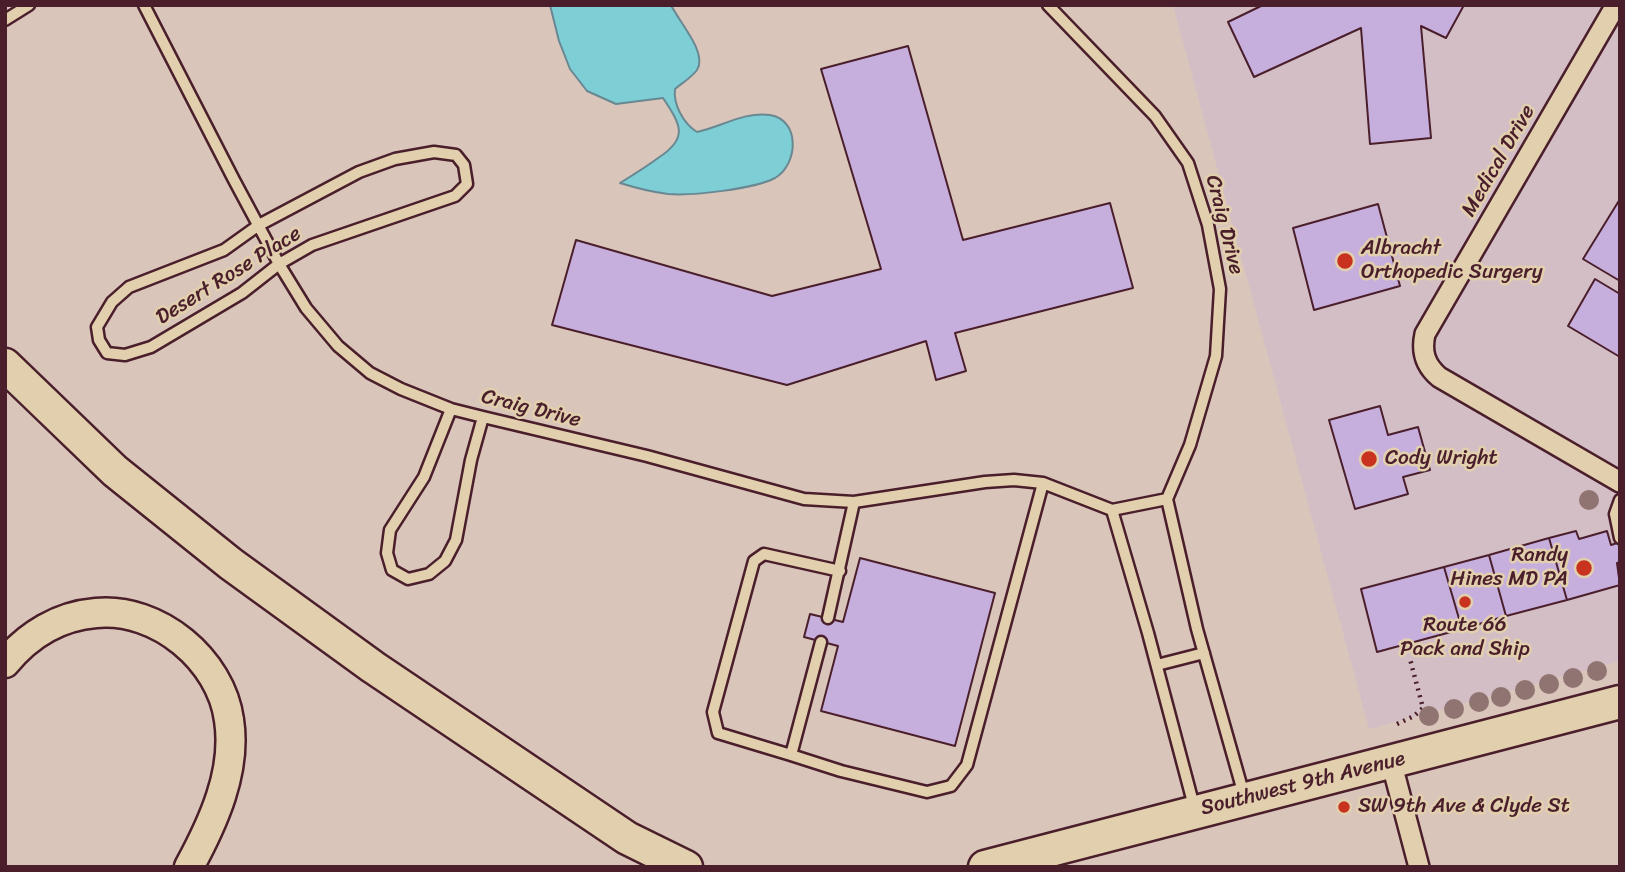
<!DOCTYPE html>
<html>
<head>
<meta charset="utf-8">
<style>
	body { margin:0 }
	#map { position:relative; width:1625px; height:872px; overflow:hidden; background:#dac5bb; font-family:Sriracha,sans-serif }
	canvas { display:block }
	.frame { position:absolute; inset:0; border:7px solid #4a1f2b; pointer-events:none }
</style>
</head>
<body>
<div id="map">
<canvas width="1625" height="872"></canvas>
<div class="frame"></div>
</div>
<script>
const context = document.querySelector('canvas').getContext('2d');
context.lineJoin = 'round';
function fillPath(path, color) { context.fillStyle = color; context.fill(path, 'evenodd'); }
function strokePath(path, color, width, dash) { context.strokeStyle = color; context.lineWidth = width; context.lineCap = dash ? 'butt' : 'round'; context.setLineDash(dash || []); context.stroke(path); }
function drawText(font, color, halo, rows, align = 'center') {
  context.font = font + ' Sriracha,sans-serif'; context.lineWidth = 5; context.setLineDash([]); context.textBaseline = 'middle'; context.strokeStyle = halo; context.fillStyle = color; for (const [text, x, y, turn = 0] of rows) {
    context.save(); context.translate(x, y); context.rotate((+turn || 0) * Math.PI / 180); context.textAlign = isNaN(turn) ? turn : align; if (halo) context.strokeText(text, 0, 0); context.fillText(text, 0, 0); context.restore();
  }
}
fillPath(new Path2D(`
	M 1173,5 L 1620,5 L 1620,661 L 1369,729 Z`), '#d4bec5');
const water = new Path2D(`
	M 550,5 L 671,5 C 679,22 708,53 697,70 C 691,78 682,83 675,89 C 673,105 684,124 697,132 C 721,127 745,111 770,115 C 801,120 798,165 775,178 C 754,189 692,196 668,194 C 652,192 636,188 620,183 C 633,175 646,167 658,158 C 689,138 681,125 663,98 L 616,104 L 587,91 L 570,69 L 559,41 Z`);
fillPath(water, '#7dced5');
strokePath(water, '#698891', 2);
const building = new Path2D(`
	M 1263,5 L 1464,5 L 1446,38 L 1421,26 L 1431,138 L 1370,144 L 1361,28 L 1254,77 L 1228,22 Z
	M 908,46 L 963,240 L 1110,203 L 1133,288 L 955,333 L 966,371 L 936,380 L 926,341 L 787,385 L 552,325 L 576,240 L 772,296 L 881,269 L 821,69 Z
	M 1620,199 L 1620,281 L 1583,259 Z
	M 1378,204 L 1400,286 L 1314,310 L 1293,228 Z
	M 1595,279 L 1620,294 L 1620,357 L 1568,326 Z
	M 1380,406 L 1388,435 L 1418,427 L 1430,470 L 1403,477 L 1408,494 L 1355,509 L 1329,420 Z
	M 1576,531 L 1579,539 L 1607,531 L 1611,545 L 1620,542 L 1620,562 L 1617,563 L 1620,585 L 1567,600 L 1549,538 Z
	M 1549,538 L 1567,600 L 1506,616 L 1489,555 Z
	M 1489,555 L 1506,616 L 1462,629 L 1444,567 Z
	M 860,558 L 995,593 L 955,746 L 821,711 L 838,646 L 804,637 L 810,614 L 843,622 Z
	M 1444,567 L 1462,629 L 1377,652 L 1361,589 Z`);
fillPath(building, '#c7afdd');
strokePath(building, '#4a1f2b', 2);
const service = new Path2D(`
	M 144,5 L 234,180 L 279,264 L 306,308 L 338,346 L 370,373 L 401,389 L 451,409 L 483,417 L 647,456 L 804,499 L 854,502 L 985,482 L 1014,480 L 1043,483 L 1112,510 L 1167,499
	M 1048,5 L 1155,116 L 1188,163 L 1208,225 L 1220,289 L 1216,356 L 1190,445 L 1167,499 L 1197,629 L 1244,795
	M 5,20 L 29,5
	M 434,152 L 456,155 L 464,165 L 467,184 L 455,196 L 312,245 L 279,264 L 242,293 L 151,347 L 125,355 L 107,353 L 99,340 L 97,327 L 112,302 L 129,287 L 224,250 L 259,225 L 359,172 L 395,159 Z
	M 451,409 L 424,477 L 390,530 L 387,553 L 392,570 L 408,579 L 429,574 L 445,561 L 456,540 L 471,460 L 483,417
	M 1620,500 L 1615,514 L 1620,538
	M 1112,510 L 1148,633 L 1195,810
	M 828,618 L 854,502
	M 821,642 L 791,755 L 841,771 L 927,792 L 951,786 L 967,765 L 1043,483
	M 1157,665 L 1204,653
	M 791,755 L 718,733 L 713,712 L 754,561 L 764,554 L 840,571`);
const minor = new Path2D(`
	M 1616,5 L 1425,334 C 1421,352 1425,365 1439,377 L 1620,482
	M 1391,761 L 1419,867`);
const secondary = new Path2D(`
	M 5,663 C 28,635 59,616 96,613 C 158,607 221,660 229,720 C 237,771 213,823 189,867`);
const primary = new Path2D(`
	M 5,365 L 115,471 L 231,564 L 373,667 L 627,838 L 686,867
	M 985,867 L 1620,702`);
strokePath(service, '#4a1f2b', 15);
strokePath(minor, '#4a1f2b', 24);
strokePath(secondary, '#4a1f2b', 33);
strokePath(primary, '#4a1f2b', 37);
strokePath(new Path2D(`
	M 1397,724 L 1414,716 L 1423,708 L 1410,659`), '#4a1f2b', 4.5, [2, 5]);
strokePath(service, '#e2cfad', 10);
strokePath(minor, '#e2cfad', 19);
strokePath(secondary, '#e2cfad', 28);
strokePath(primary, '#e2cfad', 32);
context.fillStyle = '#907472';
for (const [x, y] of [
	[1589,500],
	[1597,671],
	[1573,678],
	[1549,684],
	[1525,690],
	[1501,697],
	[1479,702],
	[1454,709],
	[1429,716]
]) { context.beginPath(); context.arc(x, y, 10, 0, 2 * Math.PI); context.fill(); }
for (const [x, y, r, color] of [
	[1345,261,9,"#c8321e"],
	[1369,459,9,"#c8321e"],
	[1584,568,9,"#c8321e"],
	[1465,602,7,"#c8321e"],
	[1344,807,7,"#c8321e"]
]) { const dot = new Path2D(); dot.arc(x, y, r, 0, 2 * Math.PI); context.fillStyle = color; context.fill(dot); strokePath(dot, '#e2cfad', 2.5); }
drawText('21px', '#4a1f2b', '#e2cfad', [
	["Medical Drive",1499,161,-60],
	["Craig Drive",1224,225,76],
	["Desert Rose Place",229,276,-32],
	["Craig Drive",531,409,14],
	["Southwest 9th Avenue",1303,784,-14]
]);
drawText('21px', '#4a1f2b', '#e2cfad', [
	["Albracht",1361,249],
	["Orthopedic Surgery",1361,273],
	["Cody Wright",1385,459],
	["Randy",1568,556,"right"],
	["Hines MD PA",1568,580,"right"],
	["Route 66",1465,626,"center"],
	["Pack and Ship",1465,650,"center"],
	["SW 9th Ave & Clyde St",1358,807]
], 'left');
</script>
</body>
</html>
